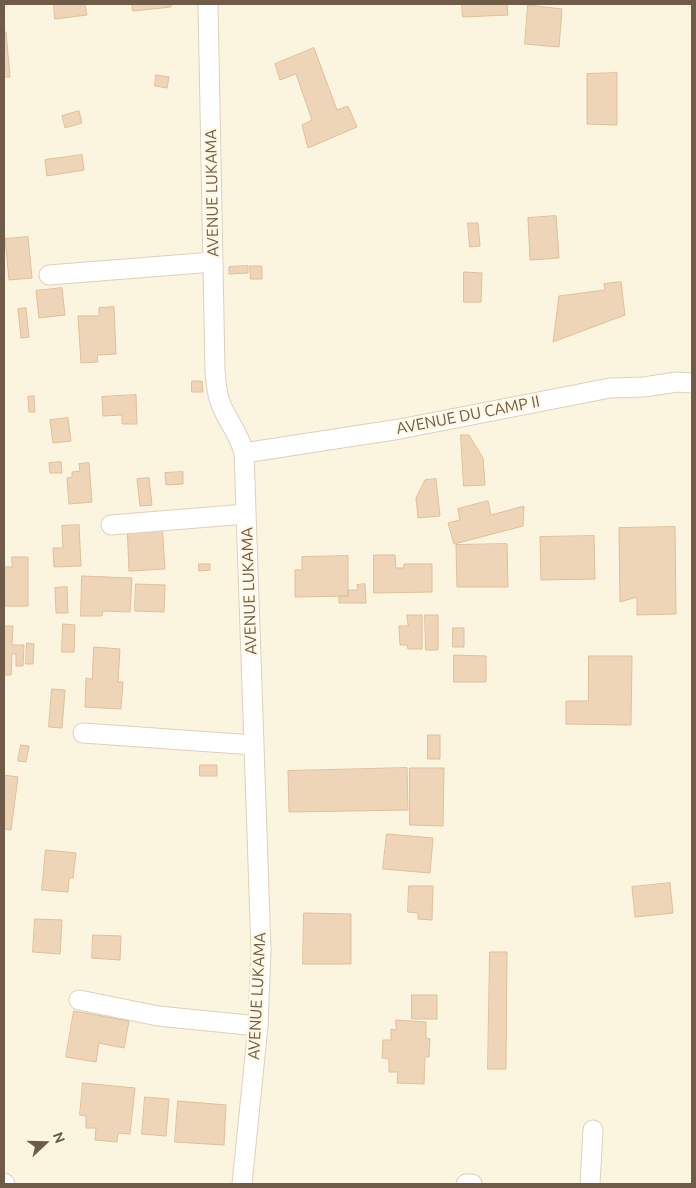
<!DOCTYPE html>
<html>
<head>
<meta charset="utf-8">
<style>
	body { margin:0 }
	#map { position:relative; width:696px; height:1188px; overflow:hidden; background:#fbf4df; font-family:Ubuntu,sans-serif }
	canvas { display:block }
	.frame { position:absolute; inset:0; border:5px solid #705b48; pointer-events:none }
	.north { position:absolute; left:20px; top:1118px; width:50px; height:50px; -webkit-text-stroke:4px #fef8e5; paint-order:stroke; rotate:69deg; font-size:14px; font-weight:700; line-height:20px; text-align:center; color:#705b48 }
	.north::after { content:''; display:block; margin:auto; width:18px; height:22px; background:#705b48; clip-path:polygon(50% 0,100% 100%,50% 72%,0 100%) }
</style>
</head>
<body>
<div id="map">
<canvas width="696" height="1188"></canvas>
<div class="frame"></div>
<div class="north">N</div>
</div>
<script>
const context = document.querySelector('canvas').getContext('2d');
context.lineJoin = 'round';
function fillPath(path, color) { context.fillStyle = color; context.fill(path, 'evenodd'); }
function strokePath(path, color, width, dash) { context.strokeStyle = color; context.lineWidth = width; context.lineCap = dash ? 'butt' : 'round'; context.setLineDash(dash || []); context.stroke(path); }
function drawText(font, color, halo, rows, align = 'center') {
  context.font = font + ' Ubuntu,sans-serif'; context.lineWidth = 5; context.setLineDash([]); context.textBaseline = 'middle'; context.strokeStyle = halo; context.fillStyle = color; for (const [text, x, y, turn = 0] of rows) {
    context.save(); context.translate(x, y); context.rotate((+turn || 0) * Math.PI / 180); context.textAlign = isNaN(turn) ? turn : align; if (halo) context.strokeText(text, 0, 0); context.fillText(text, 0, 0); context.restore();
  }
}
const building = new Path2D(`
	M 54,4 L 85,4 L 87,15 L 55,19 Z
	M 132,4 L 171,4 L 171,7 L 133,11 Z
	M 462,4 L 507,4 L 508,15 L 463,17 Z
	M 528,5 L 562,9 L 559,47 L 525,44 Z
	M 4,32 L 6,32 L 10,77 L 4,77 Z
	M 314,48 L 337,110 L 348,106 L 357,127 L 308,148 L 302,125 L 312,120 L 296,74 L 280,80 L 275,64 Z
	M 617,73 L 617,125 L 587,124 L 587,74 Z
	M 156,75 L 169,77 L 167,88 L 155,86 Z
	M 79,111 L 82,123 L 65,128 L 62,116 Z
	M 82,155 L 84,170 L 47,176 L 45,160 Z
	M 556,216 L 559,258 L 530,260 L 528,218 Z
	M 468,223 L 478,223 L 480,246 L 470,247 Z
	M 28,237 L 32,278 L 9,280 L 5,239 Z
	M 248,266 L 248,273 L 229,274 L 229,267 Z
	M 250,266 L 262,266 L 262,279 L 251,279 Z
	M 464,272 L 482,273 L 481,302 L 464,302 Z
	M 621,282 L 625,315 L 553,342 L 559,296 L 605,290 L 604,284 Z
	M 62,288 L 65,315 L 39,318 L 36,291 Z
	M 114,307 L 116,354 L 97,355 L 98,362 L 81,363 L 78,316 L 99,316 L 99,308 Z
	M 26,308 L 29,337 L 21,338 L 18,309 Z
	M 192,381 L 202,381 L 203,392 L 192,392 Z
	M 136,395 L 137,424 L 122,424 L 122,415 L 103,416 L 102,397 Z
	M 34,396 L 35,412 L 29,412 L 28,397 Z
	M 68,418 L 71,441 L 53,443 L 50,420 Z
	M 461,435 L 469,435 L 483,458 L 485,485 L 464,486 Z
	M 61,462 L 62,473 L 50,473 L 49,463 Z
	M 89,463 L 92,502 L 69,504 L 67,478 L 72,477 L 72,472 L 80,471 L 79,464 Z
	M 183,472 L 183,484 L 166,485 L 165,473 Z
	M 149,478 L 152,505 L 140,506 L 137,479 Z
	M 436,479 L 440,516 L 418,518 L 416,498 L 425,480 Z
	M 488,501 L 491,515 L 524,506 L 523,526 L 454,544 L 448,523 L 460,520 L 458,509 Z
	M 162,523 L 165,569 L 129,571 L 127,524 Z
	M 79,525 L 81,566 L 54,567 L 53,548 L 63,548 L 62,526 Z
	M 675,527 L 676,614 L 637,615 L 637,597 L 620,602 L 619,528 Z
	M 594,536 L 595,579 L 541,580 L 540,537 Z
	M 507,544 L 508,587 L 457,587 L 456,545 Z
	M 374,555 L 395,555 L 396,568 L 404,568 L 404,564 L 432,564 L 432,592 L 374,593 Z
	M 348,556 L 348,596 L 295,597 L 295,570 L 302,570 L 302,557 Z
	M 12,557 L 28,557 L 28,606 L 5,606 L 4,567 L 12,567 Z
	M 199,564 L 210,564 L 210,570 L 199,571 Z
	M 82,576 L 132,578 L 130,612 L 103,611 L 102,616 L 81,616 Z
	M 136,584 L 165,585 L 164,612 L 135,611 Z
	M 365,584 L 366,603 L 339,603 L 339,596 L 348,596 L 348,590 L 358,590 L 357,585 Z
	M 67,587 L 68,613 L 56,613 L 55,588 Z
	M 407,615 L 422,615 L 422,649 L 408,649 L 407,645 L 400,645 L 399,626 L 408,626 Z
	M 425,615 L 438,615 L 438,650 L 426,650 Z
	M 63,624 L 75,625 L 74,652 L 62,652 Z
	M 4,626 L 13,626 L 12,645 L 24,645 L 23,666 L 16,666 L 16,654 L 12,654 L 11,675 L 4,675 Z
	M 453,628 L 464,628 L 464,647 L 453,647 Z
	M 27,643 L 34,644 L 33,664 L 26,664 Z
	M 94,647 L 120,649 L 118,682 L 123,682 L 121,709 L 85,707 L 86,678 L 92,679 Z
	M 454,655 L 486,656 L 486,682 L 454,682 Z
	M 589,656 L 632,656 L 631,725 L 566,724 L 566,701 L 588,701 Z
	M 52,689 L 65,690 L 62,728 L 49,727 Z
	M 428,735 L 440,735 L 440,759 L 428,759 Z
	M 21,745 L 29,746 L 26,762 L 18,761 Z
	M 200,765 L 217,765 L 217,776 L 200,776 Z
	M 407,768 L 408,810 L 289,812 L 288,771 Z
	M 410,768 L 444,768 L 443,826 L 410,825 Z
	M 4,775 L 18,777 L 11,830 L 4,829 Z
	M 387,834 L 433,838 L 430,873 L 383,869 Z
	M 46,850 L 76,853 L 73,878 L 69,878 L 68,892 L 42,890 Z
	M 670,883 L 673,913 L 635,917 L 632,887 Z
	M 409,886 L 433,886 L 432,920 L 418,919 L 418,913 L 408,912 Z
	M 304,913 L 351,914 L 351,964 L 303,964 Z
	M 35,919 L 62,920 L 60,954 L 33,952 Z
	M 93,935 L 121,936 L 120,960 L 92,958 Z
	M 490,952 L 507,952 L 506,1069 L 488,1069 Z
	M 412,995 L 437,995 L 437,1019 L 412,1019 Z
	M 74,1011 L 129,1021 L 124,1048 L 99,1043 L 96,1062 L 66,1057 Z
	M 396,1020 L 426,1022 L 426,1038 L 430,1039 L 429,1057 L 425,1057 L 424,1084 L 397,1083 L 398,1072 L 389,1072 L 389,1059 L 382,1058 L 383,1040 L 391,1040 L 391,1029 L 396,1030 Z
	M 83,1083 L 135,1088 L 130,1134 L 118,1133 L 117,1142 L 95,1140 L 96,1128 L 86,1128 L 86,1116 L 80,1115 Z
	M 145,1097 L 169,1099 L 166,1136 L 142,1134 Z
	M 178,1101 L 226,1105 L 224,1145 L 175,1142 Z`);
fillPath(building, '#efd5b8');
strokePath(building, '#e1be99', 1);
const minor = new Path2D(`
	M 208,4 L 215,370 C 216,383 217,397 223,409 C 230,424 240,436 244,453 L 261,950 L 258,1026 L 242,1184
	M 49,275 L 213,262
	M 244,453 L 400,429 L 610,388 L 644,387 L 677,382 L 692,383
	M 111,525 L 246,514
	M 83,733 L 254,745
	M 79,1000 L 158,1016 L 258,1026
	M 4,1183 L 5,1184
	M 466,1184 L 472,1184
	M 590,1184 L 593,1130`);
strokePath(minor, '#ded0bc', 21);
strokePath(minor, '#fff', 19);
drawText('16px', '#705b48', '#fef8e5', [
	["AVENUE LUKAMA",212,193,-91],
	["AVENUE DU CAMP II",468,415,-11],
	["AVENUE LUKAMA",249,591,-92],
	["AVENUE LUKAMA",257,996,-87]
]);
</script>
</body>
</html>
